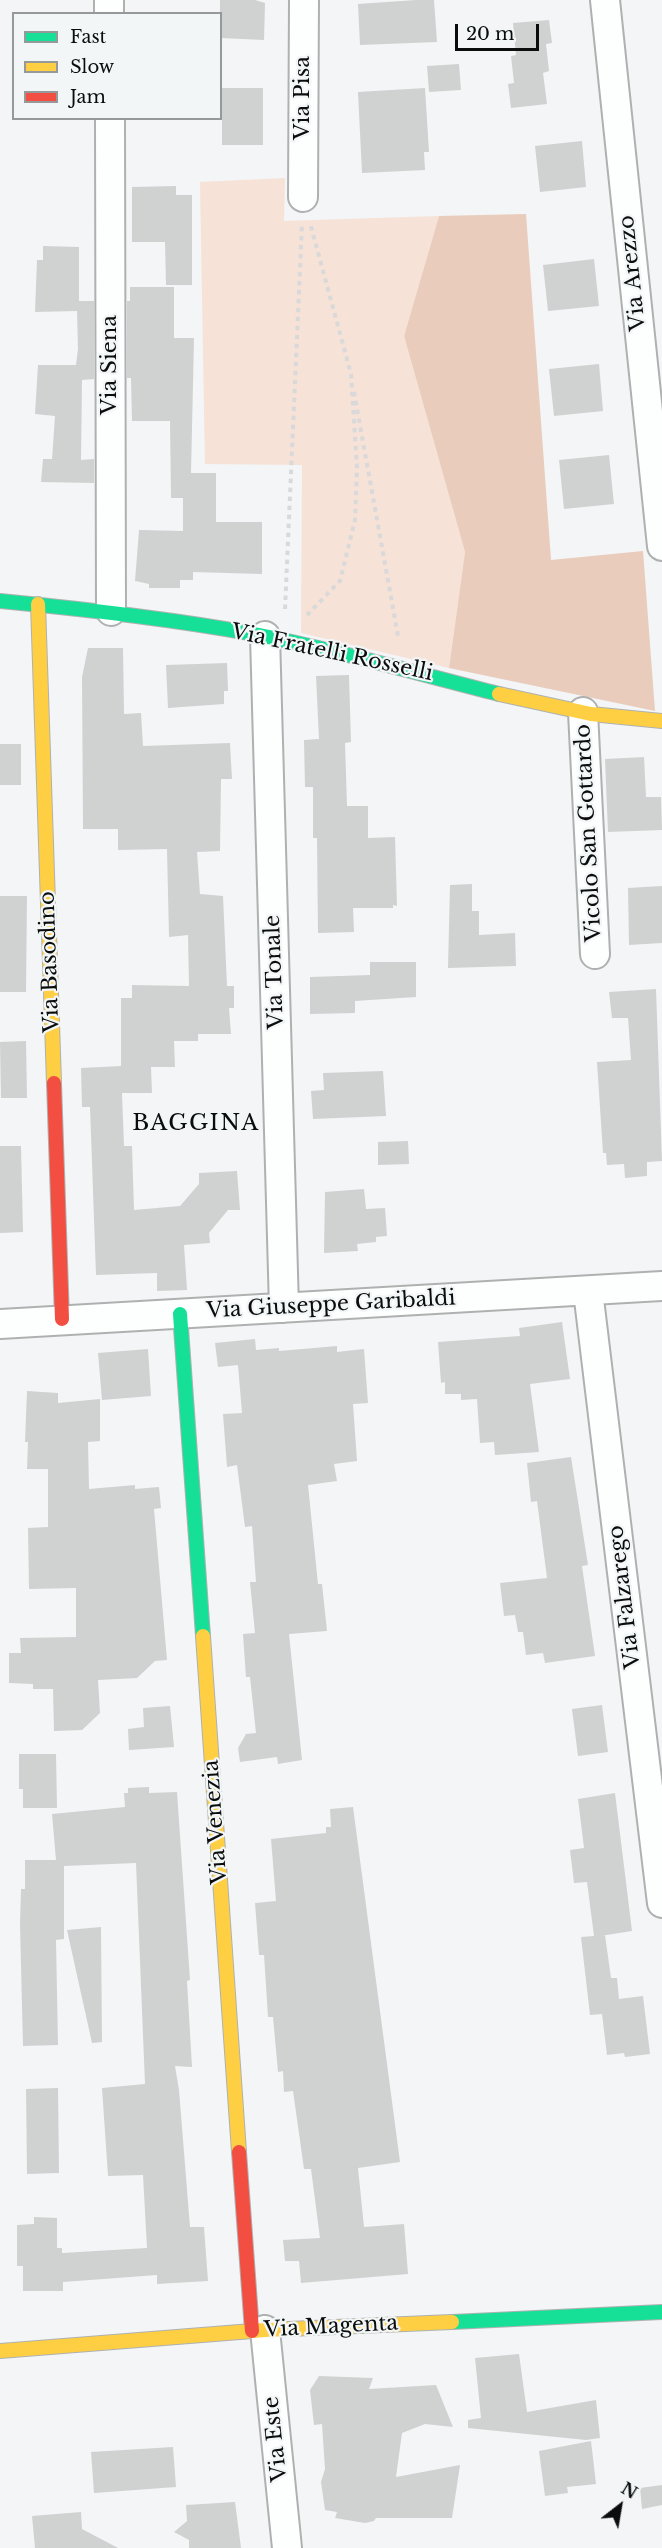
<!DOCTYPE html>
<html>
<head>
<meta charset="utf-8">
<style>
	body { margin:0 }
	#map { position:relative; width:662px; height:2548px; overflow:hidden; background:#f3f5f6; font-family:"Libre Baskerville",serif }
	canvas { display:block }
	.legend { position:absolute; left:12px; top:12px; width:210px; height:108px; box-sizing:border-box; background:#f2f6f7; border:2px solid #969999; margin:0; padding:8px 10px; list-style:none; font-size:18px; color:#0b0d0d }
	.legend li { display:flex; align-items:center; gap:12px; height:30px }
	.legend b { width:30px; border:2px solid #969999 }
	.north { position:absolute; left:590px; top:2476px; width:60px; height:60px; -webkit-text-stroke:4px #f2f6f7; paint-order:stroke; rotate:31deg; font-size:16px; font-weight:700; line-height:24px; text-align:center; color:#0b0d0d }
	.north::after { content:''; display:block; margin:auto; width:21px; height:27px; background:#0b0d0d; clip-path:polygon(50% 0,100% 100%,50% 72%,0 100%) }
	.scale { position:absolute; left:455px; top:24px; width:84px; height:27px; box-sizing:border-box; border:3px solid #0b0d0d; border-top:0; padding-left:8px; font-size:18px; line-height:21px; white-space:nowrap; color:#0b0d0d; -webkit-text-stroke:4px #f2f6f7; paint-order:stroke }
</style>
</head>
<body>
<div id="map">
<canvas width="662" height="2548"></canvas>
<ul class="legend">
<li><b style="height:8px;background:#16e098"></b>Fast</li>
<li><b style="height:8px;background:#ffcf43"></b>Slow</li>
<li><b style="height:8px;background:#f24e42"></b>Jam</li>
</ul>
<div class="north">N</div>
<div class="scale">20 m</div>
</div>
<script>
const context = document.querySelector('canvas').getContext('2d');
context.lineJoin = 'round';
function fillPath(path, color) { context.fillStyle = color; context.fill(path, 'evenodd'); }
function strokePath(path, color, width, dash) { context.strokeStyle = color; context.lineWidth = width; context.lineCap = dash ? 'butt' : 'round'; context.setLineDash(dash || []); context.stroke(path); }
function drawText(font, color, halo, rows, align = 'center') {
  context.font = font + ' "Libre Baskerville",serif'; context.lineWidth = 4.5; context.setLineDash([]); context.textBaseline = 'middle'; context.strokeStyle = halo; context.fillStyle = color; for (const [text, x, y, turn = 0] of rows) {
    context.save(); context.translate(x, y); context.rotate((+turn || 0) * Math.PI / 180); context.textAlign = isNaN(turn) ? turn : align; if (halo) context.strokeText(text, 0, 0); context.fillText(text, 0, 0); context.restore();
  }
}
fillPath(new Path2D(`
	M 285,178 L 284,221 L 439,216 L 404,336 L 465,552 L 449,668 L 301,633 L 302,465 L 205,464 L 200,182 Z`), '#f6e2d7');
fillPath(new Path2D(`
	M 526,214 L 551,560 L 643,551 L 655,711 L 449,668 L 465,552 L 404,336 L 439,216 Z`), '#e9ccbb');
fillPath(new Path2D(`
	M 220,0 L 255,0 L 265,3 L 264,40 L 220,38 Z
	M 416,0 L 434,0 L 437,42 L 360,45 L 358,4 Z
	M 549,20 L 552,43 L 546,44 L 549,71 L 543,73 L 547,104 L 511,108 L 508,84 L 514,83 L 511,56 L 516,55 L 513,23 Z
	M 459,64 L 461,90 L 429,92 L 427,66 Z
	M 222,88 L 263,88 L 263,145 L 222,145 Z
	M 425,88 L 429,152 L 424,152 L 425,170 L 362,173 L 358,92 Z
	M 582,141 L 586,187 L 540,192 L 535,146 Z
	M 176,186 L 176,195 L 192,195 L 192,285 L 166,285 L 165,242 L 132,242 L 132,187 Z
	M 43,246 L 79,247 L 79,301 L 94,301 L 94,379 L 82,380 L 81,460 L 94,459 L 94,483 L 41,482 L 43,459 L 52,459 L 55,416 L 35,414 L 38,365 L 76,365 L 78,349 L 77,311 L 35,312 L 37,260 L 43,260 Z
	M 594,259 L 599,306 L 548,311 L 543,265 Z
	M 130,287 L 174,287 L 174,338 L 194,338 L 191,473 L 216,473 L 216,522 L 262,522 L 262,574 L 193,572 L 193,580 L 180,580 L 180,588 L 149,588 L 149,584 L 135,581 L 139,530 L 183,531 L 183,498 L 171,498 L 170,421 L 132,421 L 131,378 L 127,378 L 127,301 L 130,301 Z
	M 599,364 L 603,411 L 554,416 L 549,369 Z
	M 609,455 L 614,504 L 564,509 L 559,460 Z
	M 88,648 L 123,648 L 124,714 L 141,713 L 143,746 L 230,743 L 232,779 L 221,779 L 220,851 L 197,852 L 200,894 L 223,896 L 227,986 L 234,986 L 234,1008 L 229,1008 L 231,1034 L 198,1034 L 198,1041 L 174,1041 L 175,1067 L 151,1067 L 152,1093 L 122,1093 L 124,1146 L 132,1146 L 134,1210 L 180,1206 L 199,1184 L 199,1173 L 237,1171 L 240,1210 L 228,1210 L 209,1233 L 210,1243 L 184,1245 L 187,1290 L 157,1291 L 157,1273 L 96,1275 L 90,1107 L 82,1107 L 81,1068 L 121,1066 L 121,998 L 132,998 L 132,985 L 189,986 L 188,935 L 169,937 L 167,849 L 118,850 L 118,829 L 83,829 L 82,677 Z
	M 227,663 L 228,691 L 224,691 L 224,704 L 168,708 L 166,665 Z
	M 349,675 L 351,742 L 345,743 L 347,806 L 368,806 L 368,838 L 395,837 L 397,906 L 393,905 L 393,908 L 353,908 L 354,932 L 318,933 L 317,838 L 313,838 L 313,787 L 305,787 L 304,740 L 319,739 L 316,676 Z
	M 0,744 L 21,744 L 21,785 L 0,785 Z
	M 644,757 L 646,797 L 661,797 L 662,830 L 608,832 L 605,759 Z
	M 472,884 L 472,911 L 479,911 L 479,935 L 515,933 L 516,966 L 448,968 L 450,885 Z
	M 662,886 L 662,943 L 629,945 L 628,888 Z
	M 0,896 L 27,896 L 26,992 L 0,992 Z
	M 370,962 L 416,962 L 416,997 L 355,1001 L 355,1013 L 310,1014 L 310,977 L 370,975 Z
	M 656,989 L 662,1161 L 647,1162 L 647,1176 L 625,1178 L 624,1164 L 607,1165 L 606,1153 L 603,1153 L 597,1062 L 631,1060 L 628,1018 L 612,1018 L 609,992 Z
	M 26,1041 L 27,1098 L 1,1098 L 0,1042 Z
	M 383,1071 L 386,1116 L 313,1119 L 311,1091 L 324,1090 L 323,1073 Z
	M 408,1141 L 409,1164 L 378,1165 L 378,1142 Z
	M 0,1146 L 21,1146 L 23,1232 L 0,1233 Z
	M 364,1189 L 366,1209 L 385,1208 L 387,1236 L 376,1237 L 376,1242 L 357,1244 L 358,1251 L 324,1253 L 325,1192 Z
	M 562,1322 L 570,1379 L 530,1384 L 539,1452 L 495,1455 L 494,1442 L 480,1443 L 477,1399 L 461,1400 L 461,1394 L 445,1394 L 445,1382 L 441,1383 L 438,1342 L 520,1336 L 519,1328 Z
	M 255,1339 L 256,1350 L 279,1348 L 279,1351 L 337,1346 L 337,1352 L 364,1349 L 368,1403 L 353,1404 L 357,1461 L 334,1464 L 337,1481 L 308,1485 L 318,1584 L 322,1584 L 327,1631 L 289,1634 L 302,1760 L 278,1764 L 277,1757 L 240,1762 L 238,1748 L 246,1734 L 256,1733 L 250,1677 L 246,1677 L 243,1634 L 255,1633 L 250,1582 L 256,1582 L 252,1526 L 245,1527 L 237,1465 L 227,1467 L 223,1414 L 242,1413 L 238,1365 L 218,1367 L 215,1343 Z
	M 148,1349 L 151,1396 L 102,1400 L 98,1353 Z
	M 27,1391 L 58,1393 L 58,1403 L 100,1399 L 100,1441 L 88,1442 L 89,1489 L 135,1485 L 135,1489 L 159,1487 L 161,1508 L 154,1509 L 167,1660 L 155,1661 L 137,1678 L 98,1680 L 100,1713 L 82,1730 L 54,1731 L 53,1689 L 33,1689 L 33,1684 L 9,1683 L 9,1653 L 21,1653 L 20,1638 L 76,1637 L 76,1588 L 29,1589 L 28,1528 L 48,1527 L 48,1469 L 27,1469 L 28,1442 L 25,1442 Z
	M 571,1457 L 588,1565 L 582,1566 L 595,1656 L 545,1663 L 543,1653 L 526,1655 L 523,1632 L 518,1632 L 515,1615 L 504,1616 L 500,1583 L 547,1578 L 537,1501 L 531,1502 L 527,1463 Z
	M 602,1705 L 608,1752 L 578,1756 L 572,1709 Z
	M 170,1706 L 174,1747 L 129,1750 L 128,1729 L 144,1727 L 143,1708 Z
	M 19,1754 L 56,1754 L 57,1808 L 23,1808 L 23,1789 L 19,1789 Z
	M 149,1787 L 149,1793 L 177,1792 L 190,1980 L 187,1981 L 192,2067 L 175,2066 L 179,2090 L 190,2227 L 204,2227 L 208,2281 L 157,2284 L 157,2275 L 63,2282 L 63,2291 L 23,2291 L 23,2266 L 17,2266 L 17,2225 L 34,2224 L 34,2217 L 57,2218 L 57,2248 L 62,2248 L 62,2253 L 147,2248 L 143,2175 L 108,2176 L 102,2088 L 145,2084 L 136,1863 L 64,1866 L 64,1939 L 56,1940 L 58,2045 L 23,2046 L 20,1925 L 21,1889 L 25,1889 L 25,1860 L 56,1860 L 52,1814 L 125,1807 L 124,1793 L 128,1793 L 128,1788 Z
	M 615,1793 L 632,1931 L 600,1936 L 605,1935 L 611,1978 L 617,1978 L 619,1999 L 643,1996 L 650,2054 L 625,2057 L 624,2053 L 607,2055 L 602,2014 L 590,2015 L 581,1937 L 594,1936 L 587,1882 L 574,1883 L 570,1850 L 584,1848 L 578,1799 Z
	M 353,1807 L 400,2162 L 358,2168 L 364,2227 L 404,2224 L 408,2274 L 301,2283 L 299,2261 L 285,2261 L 283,2240 L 320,2238 L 311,2169 L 304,2169 L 293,2091 L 284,2092 L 283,2071 L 278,2072 L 273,2017 L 268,2017 L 264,1955 L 259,1955 L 255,1903 L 276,1901 L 271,1839 L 326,1833 L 326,1827 L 331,1827 L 330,1809 Z
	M 101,1927 L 102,2042 L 92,2043 L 67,1930 Z
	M 58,2088 L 59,2173 L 27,2174 L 26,2089 Z
	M 519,2354 L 527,2412 L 596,2400 L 600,2438 L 586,2440 L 468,2428 L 468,2420 L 481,2418 L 475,2358 Z
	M 319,2376 L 373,2378 L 369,2389 L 436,2385 L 453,2427 L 425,2424 L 402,2433 L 396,2477 L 460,2465 L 452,2518 L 376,2518 L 374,2521 L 365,2523 L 335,2518 L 337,2512 L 325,2510 L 321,2482 L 325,2469 L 322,2424 L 314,2425 L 310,2390 Z
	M 591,2441 L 596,2484 L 567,2487 L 568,2493 L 545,2496 L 539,2451 Z
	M 173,2447 L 176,2487 L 94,2493 L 91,2452 Z
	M 662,2485 L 662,2505 L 642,2509 L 640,2488 Z
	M 235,2502 L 241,2548 L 189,2548 L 189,2540 L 174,2532 L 187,2521 L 186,2505 Z
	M 81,2512 L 82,2529 L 118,2548 L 35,2548 L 32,2516 Z`), '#d0d2d2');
const street = new Path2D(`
	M 109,0 L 109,14
	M 605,0 L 662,546
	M 110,118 L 111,611
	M 303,197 L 304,0
	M 265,636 L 284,1308
	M 583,712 L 595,954
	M 588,1291 L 662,1903
	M 0,1324 L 662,1286
	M 265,2330 L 287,2548`);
const fast = new Path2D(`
	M 0,601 C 83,609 166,618 248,633 C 333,649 416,673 499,694
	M 180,1314 L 203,1636
	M 452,2322 L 662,2312`);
const slow = new Path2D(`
	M 38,604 L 54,1083
	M 499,694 L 591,714 L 662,721
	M 203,1636 L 239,2152
	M 0,2351 L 265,2330 L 452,2322`);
const jam = new Path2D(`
	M 54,1083 L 62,1319
	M 239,2152 L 252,2331`);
strokePath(street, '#afb1b1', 32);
strokePath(fast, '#afb1b1', 16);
strokePath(slow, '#afb1b1', 16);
strokePath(jam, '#afb1b1', 16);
strokePath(new Path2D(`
	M 354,392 L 398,636
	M 285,609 L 302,224
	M 307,615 L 340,581 L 355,520 L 357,468 L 351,374 L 310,223`), '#d9d9d9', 4, [4.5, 4.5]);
strokePath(street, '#fdfefe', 28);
strokePath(fast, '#16e098', 14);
strokePath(slow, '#ffcf43', 14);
strokePath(jam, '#f24e42', 14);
drawText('21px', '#0b0d0d', '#f2f6f7', [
	["Via Pisa",303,98,-90],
	["Via Arezzo",633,273,-96],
	["Via Siena",110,365,-90],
	["Via Fratelli Rosselli",332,653,12],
	["Vicolo San Gottardo",589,833,-93],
	["Via Basodino",50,962,-92],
	["Via Tonale",275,972,-92],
	["Via Giuseppe Garibaldi",331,1305,-3],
	["Via Falzarego",625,1597,-97],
	["Via Venezia",216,1822,-94],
	["Via Magenta",331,2327,-3],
	["Via Este",276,2439,-96]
]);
context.letterSpacing = '1.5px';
drawText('22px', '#0b0d0d', '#f2f6f7', [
	["BAGGINA",196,1124]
]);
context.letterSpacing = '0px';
</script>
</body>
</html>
